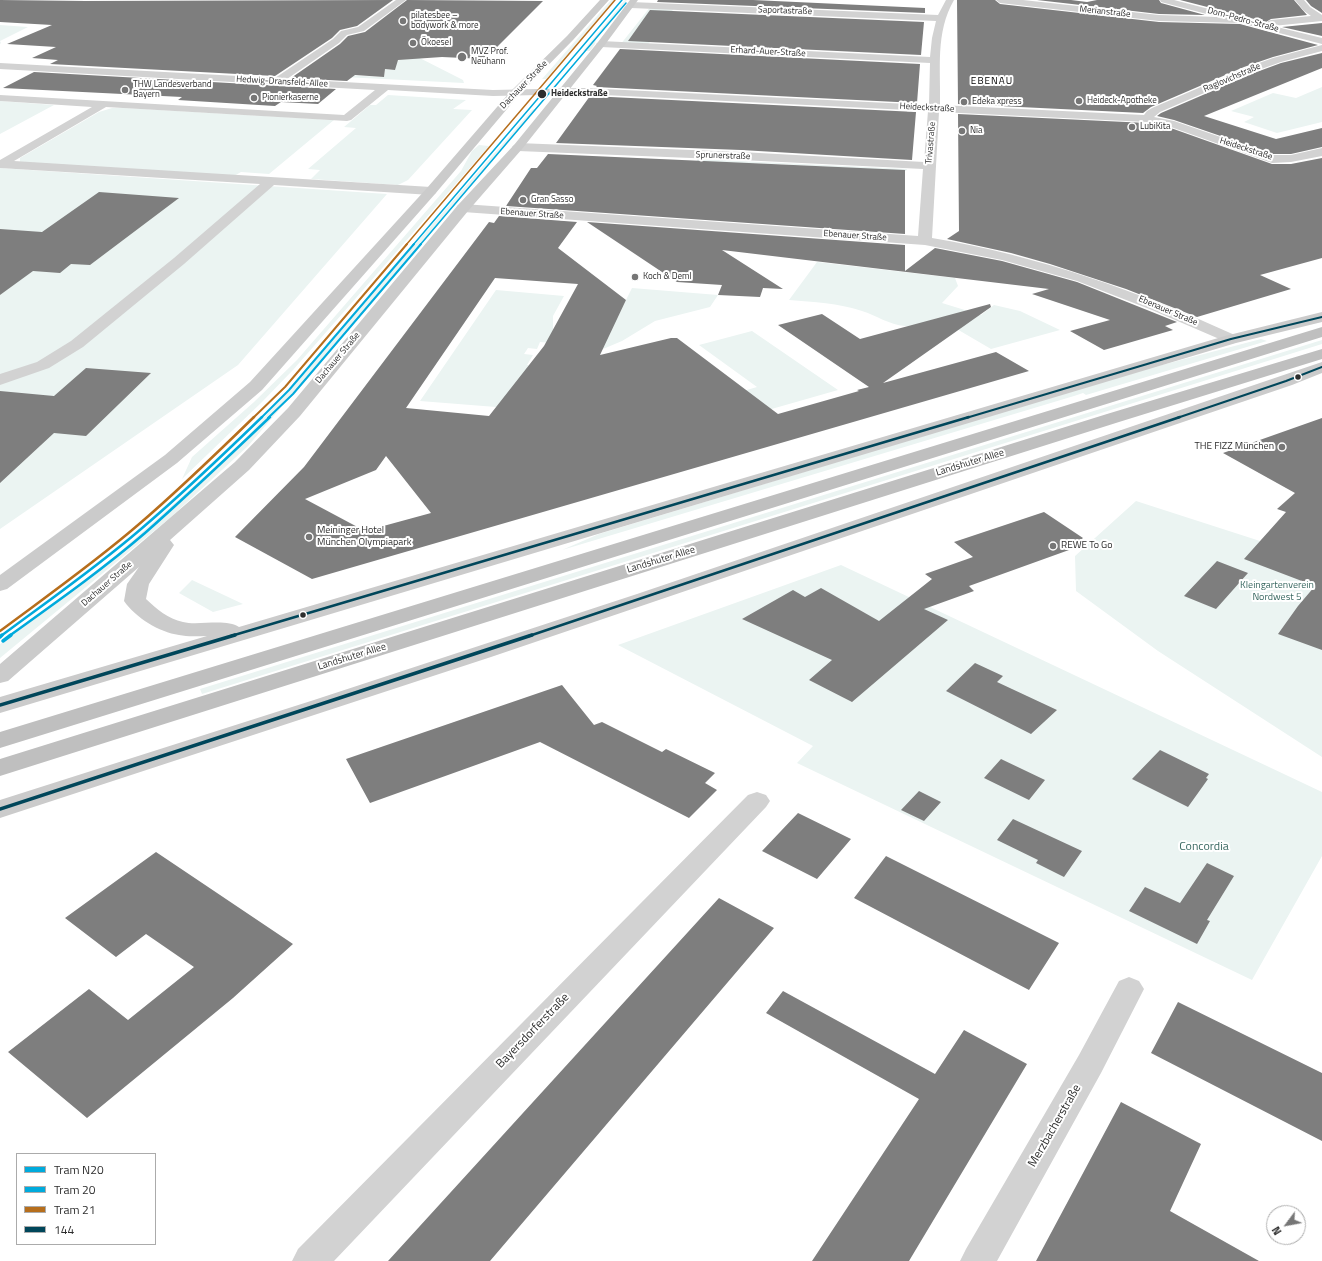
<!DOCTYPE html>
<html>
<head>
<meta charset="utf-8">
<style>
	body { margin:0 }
	#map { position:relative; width:1322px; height:1261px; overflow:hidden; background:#fff; font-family:"Titillium Web",sans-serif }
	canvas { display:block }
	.legend { position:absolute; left:16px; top:1153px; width:140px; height:92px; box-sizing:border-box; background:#fff; border:1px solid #ababab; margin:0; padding:5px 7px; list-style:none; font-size:12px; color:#2d2d2d }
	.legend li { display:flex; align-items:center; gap:8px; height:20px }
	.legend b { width:20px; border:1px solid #ababab }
	.north { position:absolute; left:1266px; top:1205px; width:40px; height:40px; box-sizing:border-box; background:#fff; border:1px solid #ababab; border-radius:50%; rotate:238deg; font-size:11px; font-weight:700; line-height:16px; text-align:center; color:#2d2d2d }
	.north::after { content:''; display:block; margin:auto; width:14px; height:18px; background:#767676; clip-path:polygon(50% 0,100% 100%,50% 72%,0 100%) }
</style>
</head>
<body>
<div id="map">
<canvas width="1322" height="1261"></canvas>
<ul class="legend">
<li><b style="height:5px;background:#00aadc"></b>Tram N20</li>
<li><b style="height:5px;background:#00aadc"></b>Tram 20</li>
<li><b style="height:5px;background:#b66e1c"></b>Tram 21</li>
<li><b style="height:5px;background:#00465a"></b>144</li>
</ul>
<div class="north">N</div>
</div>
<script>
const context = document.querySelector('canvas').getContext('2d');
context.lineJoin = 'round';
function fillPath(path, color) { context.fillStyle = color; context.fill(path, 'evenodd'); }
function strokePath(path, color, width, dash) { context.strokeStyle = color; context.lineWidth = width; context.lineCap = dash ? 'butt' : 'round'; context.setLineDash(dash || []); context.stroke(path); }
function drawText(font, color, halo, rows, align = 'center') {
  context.font = font + ' "Titillium Web",sans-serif'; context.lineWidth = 4; context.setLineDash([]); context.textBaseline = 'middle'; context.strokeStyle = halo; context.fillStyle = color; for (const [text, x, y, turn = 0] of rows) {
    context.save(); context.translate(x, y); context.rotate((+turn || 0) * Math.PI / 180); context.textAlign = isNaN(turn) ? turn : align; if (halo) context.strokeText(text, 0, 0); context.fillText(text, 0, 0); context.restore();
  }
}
fillPath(new Path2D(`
	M 611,0 L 614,0 L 546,79 L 542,79 Z
	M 625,0 L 627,0 L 596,38 L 595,44 L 590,51 L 583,51 Z
	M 651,6 L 675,7 L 647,46 L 620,45 Z
	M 0,25 L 28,27 L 0,41 L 1,43 L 0,44 Z
	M 402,49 L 463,80 L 464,83 L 323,76 L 325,74 L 384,77 L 385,69 L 395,70 L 396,66 L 393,61 L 400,60 Z
	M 1322,87 L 1322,122 L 1277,133 L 1244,122 L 1254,117 L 1231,111 L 1273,93 L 1296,98 Z
	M 388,95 L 466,100 L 453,109 L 472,110 L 408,180 L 398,185 L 311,179 L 320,170 L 308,169 L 356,128 L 344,127 L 370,105 L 376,105 Z
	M 0,101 L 54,105 L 0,134 Z
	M 112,108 L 124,108 L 334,120 L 269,174 L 241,172 L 234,176 L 20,162 L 20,158 L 99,112 Z
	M 533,109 L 536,110 L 248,446 L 171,517 L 0,658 L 0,644 L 104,566 L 241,444 Z
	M 479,145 L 489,146 L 293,370 L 261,403 L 182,479 L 192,457 L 254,402 L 297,360 L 461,171 L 472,151 Z
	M 697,159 L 907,169 L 906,171 L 778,164 L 697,162 Z
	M 0,168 L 387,194 L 238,365 L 0,529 Z
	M 817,262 L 955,278 L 958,286 L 942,303 L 981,315 L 994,305 L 1020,311 L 1060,330 L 991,349 L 938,318 C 928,321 915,327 905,326 C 889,325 876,315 862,311 C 838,303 814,302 789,300 Z
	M 632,288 L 718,295 L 710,307 L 655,321 L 622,341 L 603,349 L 496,407 L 420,401 L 496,290 L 564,296 L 553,316 L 553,330 L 600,333 L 618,316 ZM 540,342 L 564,344 L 552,367 L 527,365 L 533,355 L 524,354 L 528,348 L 537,349 Z
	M 752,331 L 838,390 L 726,422 L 702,403 L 757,387 L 699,345 Z
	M 1261,339 L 1267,341 L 1086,395 L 1083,393 L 1074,396 L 562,550 L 599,534 L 1124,375 Z
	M 1322,340 L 1322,344 L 202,694 L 200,689 Z
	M 1136,501 L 1322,561 L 1322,757 L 1158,651 L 1076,591 L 1075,556 Z
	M 841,565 L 1322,792 L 1322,856 L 1252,980 L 797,763 L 813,746 L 618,645 Z
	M 192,580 L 243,604 L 213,612 L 179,593 Z`), '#ebf4f2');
fillPath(new Path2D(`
	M 0,0 L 86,1 L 393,0 L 357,26 L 340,30 L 332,38 L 275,76 L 50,64 L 58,60 L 32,58 L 56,47 L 7,44 L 52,25 L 0,22 Z
	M 407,0 L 543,1 L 485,59 L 442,57 L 398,60 L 395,70 L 385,69 L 384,77 L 355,75 L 347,81 L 291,78 L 340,44 L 348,36 L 365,32 Z
	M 658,0 L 753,0 L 925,8 L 925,13 L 657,2 Z
	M 957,0 L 995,0 L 1000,4 L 1159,22 L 1240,24 L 1318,45 L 1273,57 L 1244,67 L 1151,107 L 1143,113 L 958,104 Z
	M 1037,0 L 1071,0 L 1087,2 L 1097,0 L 1159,0 L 1161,3 L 1205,15 L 1159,14 Z
	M 1180,0 L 1294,0 L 1307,15 L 1271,19 L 1266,22 Z
	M 1306,0 L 1322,0 L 1322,13 L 1311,6 Z
	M 650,10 L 924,22 L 921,55 L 628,41 Z
	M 1322,23 L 1322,36 L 1282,27 Z
	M 620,49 L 920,64 L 917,103 L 596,87 L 597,86 L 593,85 Z
	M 1322,53 L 1322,68 L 1204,116 L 1276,139 L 1322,128 L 1322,147 L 1291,154 L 1273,154 L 1174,120 L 1157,116 L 1161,113 L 1254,73 L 1281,63 Z
	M 34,72 L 336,89 L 318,104 L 281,102 L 275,106 L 178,100 L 182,97 L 3,88 Z
	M 590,96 L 916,112 L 912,160 L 741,150 L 556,143 Z
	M 958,114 L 1147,123 L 1168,127 L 1272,164 L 1291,164 L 1322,158 L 1322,258 L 1260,275 L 1291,289 L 1197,317 L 1126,289 L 1050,264 L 1011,253 L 947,239 L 959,231 Z
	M 548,154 L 905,170 L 905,234 L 506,206 L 531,168 L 537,168 Z
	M 99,192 L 179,198 L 90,265 L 71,264 L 60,273 L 33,271 L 0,295 L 0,229 L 42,232 Z
	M 499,216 L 577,222 L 558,248 L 626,300 L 600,355 L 671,338 L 677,338 L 778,414 L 859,391 L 857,390 L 869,387 L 778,325 L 822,314 L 860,339 L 990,304 L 991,307 L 883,383 L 996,352 L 1029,371 L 312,579 L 235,537 L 304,467 L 489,222 L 494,223 ZM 495,278 L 578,284 L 544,346 L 489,416 L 406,408 ZM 386,456 L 431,513 L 365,531 L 305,499 L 376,470 Z
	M 587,222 L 905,245 L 905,271 L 935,248 L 1002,261 L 1077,282 L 1177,322 L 1165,326 L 1173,330 L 1104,350 L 1070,331 L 1110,320 L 1032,294 L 1049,289 L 722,250 L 783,289 L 763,288 L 760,297 L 718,295 L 722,285 L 677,282 Z
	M 86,368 L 151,373 L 86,436 L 54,433 L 0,483 L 0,391 L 54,396 Z
	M 1322,418 L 1322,650 L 1278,634 L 1298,606 L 1315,586 L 1244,559 L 1286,512 L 1277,509 L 1295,493 L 1223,453 Z
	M 1044,512 L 1083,538 L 1069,550 L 969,586 L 974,591 L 924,609 L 948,620 L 852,702 L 809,680 L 832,660 L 742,619 L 793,590 L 805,597 L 821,588 L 879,621 L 932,579 L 925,574 L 973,557 L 954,542 Z
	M 1217,561 L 1248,573 L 1216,609 L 1184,596 Z
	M 975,663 L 1003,676 L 997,682 L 1057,710 L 1031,734 L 946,691 Z
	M 562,685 L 594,725 L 602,722 L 662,752 L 666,749 L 715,773 L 705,783 L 717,790 L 689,818 L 540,742 L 370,803 L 346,759 Z
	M 1160,750 L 1209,774 L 1206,778 L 1208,779 L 1188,807 L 1132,779 Z
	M 1001,759 L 1045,780 L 1029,800 L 984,778 Z
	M 919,791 L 941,802 L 924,821 L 901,810 Z
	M 798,813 L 851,839 L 817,879 L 762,851 Z
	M 1013,819 L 1082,851 L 1064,877 L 1036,863 L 1038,860 L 997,840 Z
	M 156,852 L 293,944 L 233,998 L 87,1118 L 8,1052 L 89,989 L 128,1020 L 194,967 L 146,934 L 116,957 L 65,918 Z
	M 886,856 L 1059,943 L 1029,990 L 854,898 Z
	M 1207,863 L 1234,876 L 1207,920 L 1210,921 L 1197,944 L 1129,911 L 1145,887 L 1180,903 Z
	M 719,898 L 774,928 L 490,1261 L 388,1261 Z
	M 783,991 L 935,1074 L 964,1030 L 1027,1064 L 909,1261 L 812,1261 L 919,1099 L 766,1013 Z
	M 1178,1002 L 1322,1073 L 1322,1141 L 1151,1053 Z
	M 1121,1102 L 1201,1144 L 1170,1211 L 1259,1261 L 1036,1261 Z`), '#7e7e7e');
fillPath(new Path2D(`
	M 396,0 L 406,0 L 364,31 L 347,35 L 339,43 L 287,79 L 493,90 L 584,88 L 929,105 L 930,63 L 601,47 L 596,44 L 601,41 L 930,57 L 932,38 L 936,21 L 631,8 L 627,5 L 631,2 L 938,15 L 946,0 L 954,0 C 935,33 941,69 940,105 L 1144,115 L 1147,111 L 1152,108 L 1245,68 L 1273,58 L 1322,45 L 1322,51 L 1281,62 L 1253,72 L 1160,112 L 1154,117 L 1174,121 L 1273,155 L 1291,155 L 1322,148 L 1322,156 L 1291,162 L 1272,163 L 1168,126 L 1147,122 L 939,112 L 932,238 C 1039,256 1138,291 1237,336 L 1239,339 L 1237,342 L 1231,344 L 1152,310 L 1077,281 L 1002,260 L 925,245 L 463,212 L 458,211 L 456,208 L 458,205 L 463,204 L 918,236 L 923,169 L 741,160 L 518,151 L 514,149 L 512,147 L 514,145 L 518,143 L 741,152 L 924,162 L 928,111 L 584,94 L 493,96 L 388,90 L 351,120 L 347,121 L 106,107 L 14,161 L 431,187 L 435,188 L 437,191 L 435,194 L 431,195 L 274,185 L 184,264 L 83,347 L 49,368 L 0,385 L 0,374 L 37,362 L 71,341 L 174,258 L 260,184 L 0,168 L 0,160 L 92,107 L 0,101 L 0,95 L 344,115 L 375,90 L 0,69 L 0,63 L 275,78 L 333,39 L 341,31 L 358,27 Z
	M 996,0 L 1023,0 L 1159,15 L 1218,17 L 1161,2 L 1160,0 L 1174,0 L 1267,24 L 1268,21 L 1271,20 L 1311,16 L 1304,11 L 1295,0 L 1304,0 L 1310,7 L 1322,15 L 1322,21 L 1273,26 L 1322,38 L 1322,44 L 1240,23 L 1159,21 L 1000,3 Z
	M 757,792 L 766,795 L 770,801 L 766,807 L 334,1261 L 292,1261 L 298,1249 L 748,795 Z
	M 1129,977 L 1139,981 L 1144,989 L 1101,1073 L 997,1261 L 960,1261 L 966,1249 L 1079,1055 L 1119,981 Z`), '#d2d2d2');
fillPath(new Path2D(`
	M 600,0 L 609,0 L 573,40 L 518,96 L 435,194 L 262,390 L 177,463 L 7,589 L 0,591 L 0,575 L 165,455 L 250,382 L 427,188 L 510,92 L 567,36 Z
	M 630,0 L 638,0 L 604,46 L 522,149 L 468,211 L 300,416 L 249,470 L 170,540 L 174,545 L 149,584 L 146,599 C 157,609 168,619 183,622 C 198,626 226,618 239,627 L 1225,336 L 1322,312 L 1322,322 L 1236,343 L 0,713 L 0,697 L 207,636 C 198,636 188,637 179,635 C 159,632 136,618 124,601 L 127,584 L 139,567 L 8,681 L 0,683 L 0,664 L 235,462 L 288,408 L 458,205 L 514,145 L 598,42 Z
	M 1322,362 L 1322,373 L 1292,385 L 491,657 L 0,818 L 0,800 L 314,700 L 637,594 Z`), '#cbcbcb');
fillPath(new Path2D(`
	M 1322,327 L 1322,337 L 0,748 L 0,732 Z
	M 1322,349 L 1322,359 L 1119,422 L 0,776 L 0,759 L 1107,414 Z`), '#bfbfbf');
strokePath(new Path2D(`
	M 966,418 L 1231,339 L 1322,317
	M 1177,418 L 1286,381 L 1322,367`), '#00465a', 2);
strokePath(new Path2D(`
	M 231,636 L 969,417
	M 529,636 L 1180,417`), '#00465a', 2.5);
strokePath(new Path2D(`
	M 0,705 L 235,635
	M 0,809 L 532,635`), '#00465a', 3.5);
strokePath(new Path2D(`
	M 413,245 L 622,0`), '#00aadc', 1.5);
strokePath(new Path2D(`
	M 261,418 L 289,390 L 414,244`), '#00aadc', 2);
strokePath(new Path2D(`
	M 1,636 C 48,601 97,567 141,529 C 183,493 223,455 262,417`), '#00aadc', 2.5);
strokePath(new Path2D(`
	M 0,637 L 2,635`), '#00aadc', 3.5);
strokePath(new Path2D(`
	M 420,245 L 626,3`), '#00aadc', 1.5);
strokePath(new Path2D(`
	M 268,418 L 293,394 L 421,244`), '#00aadc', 2);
strokePath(new Path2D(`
	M 9,636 C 55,603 102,570 145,533 C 188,495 229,456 270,417`), '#00aadc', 2.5);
strokePath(new Path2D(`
	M 3,641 L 11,635`), '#00aadc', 3.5);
strokePath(new Path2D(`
	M 406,245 L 615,0`), '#b66e1c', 1.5);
strokePath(new Path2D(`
	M 253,418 L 285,387 L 407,244`), '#b66e1c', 2);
strokePath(new Path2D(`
	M 0,631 C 47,596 94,563 138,525 C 178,491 216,454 254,417`), '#b66e1c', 2.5);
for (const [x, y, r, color] of [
	[403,21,4,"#767676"],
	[413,43,4,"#767676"],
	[462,57,5,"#767676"],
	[125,90,4,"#767676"],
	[542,94,5,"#2d2d2d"],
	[254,98,4,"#767676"],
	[1079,101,4,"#767676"],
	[964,102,4,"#767676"],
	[1132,127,4,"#767676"],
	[962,131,4,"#767676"],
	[523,200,4,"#767676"],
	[635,277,4,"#767676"],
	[1298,377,3.5,"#2d2d2d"],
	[1282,447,4,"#767676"],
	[309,537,4,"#767676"],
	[1053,546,4,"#767676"],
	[303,615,3.5,"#2d2d2d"]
]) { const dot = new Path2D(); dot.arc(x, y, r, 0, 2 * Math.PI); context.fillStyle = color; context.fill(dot); strokePath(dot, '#fff', 1.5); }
drawText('9px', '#2d2d2d', '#fff', [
	["Saportastraße",785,11,2],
	["Merianstraße",1105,12,6],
	["Dom-Pedro-Straße",1243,20,15],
	["Erhard-Auer-Straße",768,52,3],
	["Raglovichstraße",1232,78,-23],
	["Hedwig-Dransfeld-Allee",282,82,3],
	["Dachauer Straße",524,85,-46],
	["Heideckstraße",927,108,3],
	["Trivastraße",931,143,-85],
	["Heideckstraße",1246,149,18],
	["Sprunerstraße",723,156,2],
	["Ebenauer Straße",532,214,4],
	["Ebenauer Straße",855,236,4],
	["Ebenauer Straße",1168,311,23],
	["Dachauer Straße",338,358,-50],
	["Dachauer Straße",107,584,-41]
]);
drawText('9px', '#2d2d2d', '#fff', [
	["pilatesbee –",411,16],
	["bodywork & more",411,26],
	["Ökoesel",421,43],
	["MVZ Prof.",471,52],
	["Neuhann",471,62],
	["THW Landesverband",133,85],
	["Bayern",133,95],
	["Pionierkaserne",262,98],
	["Heideck-Apotheke",1087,101],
	["Edeka xpress",972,102],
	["LubiKita",1140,127],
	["Nia",970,131],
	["Gran Sasso",531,200],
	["Koch & Deml",643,277]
], 'left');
drawText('bold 9px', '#2d2d2d', '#fff', [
	["Heideckstraße",551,94]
], 'left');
context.letterSpacing = '1px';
drawText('10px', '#000', '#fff', [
	["EBENAU",992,82]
]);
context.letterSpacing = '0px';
drawText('10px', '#2d2d2d', '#fff', [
	["THE FIZZ München",1274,447,"right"],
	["Meininger Hotel",317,531],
	["München Olympiapark",317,543],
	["REWE To Go",1061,546]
], 'left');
drawText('10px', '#2d2d2d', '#fff', [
	["Landshuter Allee",970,463,-17],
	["Landshuter Allee",661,560,-17],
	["Landshuter Allee",352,657,-17]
]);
drawText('10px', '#3a6962', '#fff', [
	["Kleingartenverein",1277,586],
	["Nordwest 5",1277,598]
]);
drawText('12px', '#3a6962', '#fff', [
	["Concordia",1204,847]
]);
drawText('12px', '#2d2d2d', '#fff', [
	["Bayersdorferstraße",533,1031,-46],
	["Merzbacherstraße",1055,1126,-60]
]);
</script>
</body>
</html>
